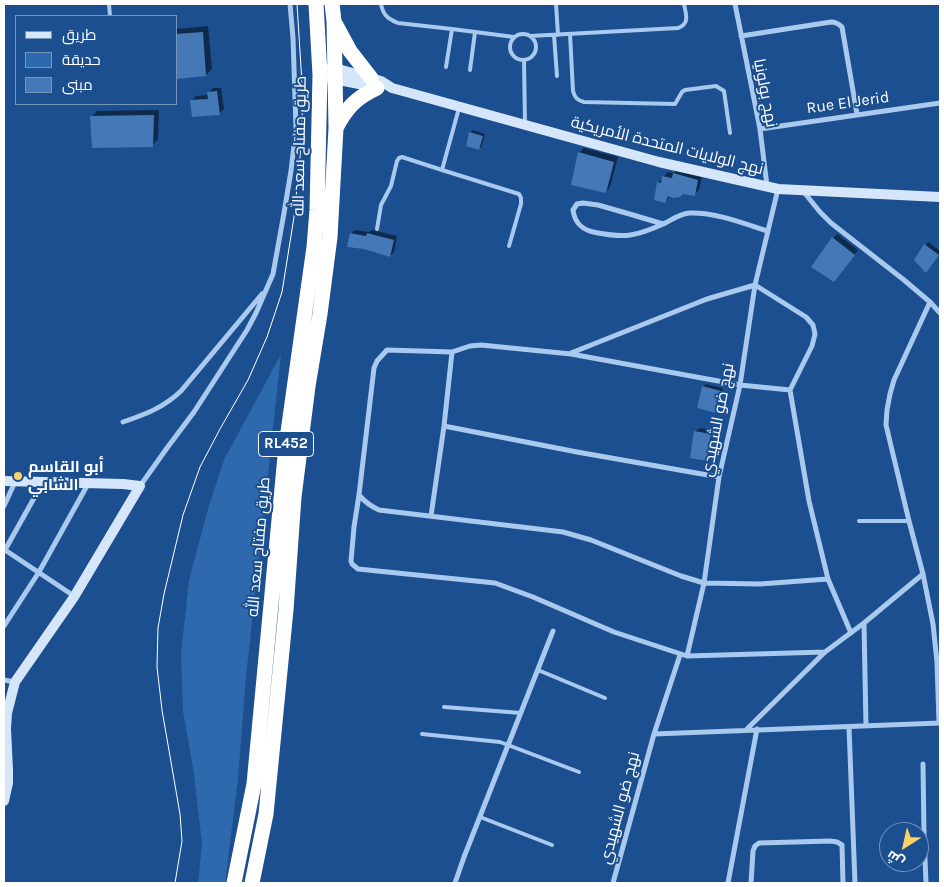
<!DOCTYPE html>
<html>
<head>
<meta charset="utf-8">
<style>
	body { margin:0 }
	#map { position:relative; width:944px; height:887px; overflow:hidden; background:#1b4f8f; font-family:Karla,Cairo,sans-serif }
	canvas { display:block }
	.frame { position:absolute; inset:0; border:5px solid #fff; pointer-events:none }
	.legend { position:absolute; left:15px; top:15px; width:162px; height:90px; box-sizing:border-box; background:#1b4f8f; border:1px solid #7695bc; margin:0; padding:6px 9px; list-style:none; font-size:15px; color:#fff }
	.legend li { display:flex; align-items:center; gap:10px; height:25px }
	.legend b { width:25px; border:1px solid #7695bc }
	.north { position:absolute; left:879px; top:822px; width:50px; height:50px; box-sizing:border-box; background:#1b4f8f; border:1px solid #7695bc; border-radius:50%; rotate:215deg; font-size:14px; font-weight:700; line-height:20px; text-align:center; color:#fff }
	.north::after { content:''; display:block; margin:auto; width:18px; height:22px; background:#ffd166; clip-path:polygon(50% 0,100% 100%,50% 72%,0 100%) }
</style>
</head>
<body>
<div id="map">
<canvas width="944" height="887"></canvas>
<div class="frame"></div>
<ul class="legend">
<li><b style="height:6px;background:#d6e6fa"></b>طريق</li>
<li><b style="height:14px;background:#2e69ad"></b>حديقة</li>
<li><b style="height:14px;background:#4478b7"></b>مبنى</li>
</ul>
<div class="north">ش</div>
</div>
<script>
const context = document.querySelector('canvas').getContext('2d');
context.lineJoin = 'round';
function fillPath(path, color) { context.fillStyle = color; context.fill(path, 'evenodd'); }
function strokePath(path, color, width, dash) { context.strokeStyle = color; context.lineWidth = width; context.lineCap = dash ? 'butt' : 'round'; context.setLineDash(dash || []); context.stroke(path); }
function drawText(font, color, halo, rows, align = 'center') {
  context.font = font + ' Karla,Cairo,sans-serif'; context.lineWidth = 4; context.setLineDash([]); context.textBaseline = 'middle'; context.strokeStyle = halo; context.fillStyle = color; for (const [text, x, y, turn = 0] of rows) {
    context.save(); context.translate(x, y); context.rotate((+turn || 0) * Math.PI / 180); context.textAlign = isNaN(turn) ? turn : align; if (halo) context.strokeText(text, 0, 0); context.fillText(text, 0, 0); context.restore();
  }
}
fillPath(new Path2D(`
	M 281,354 L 246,677 L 238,779 L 225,883 L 198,883 L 202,843 L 193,767 L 183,711 L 181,653 L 189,580 L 208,509 L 224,460 Z`), '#2e69ad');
fillPath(new Path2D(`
	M 208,26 L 212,69 L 206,75 L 176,77 L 176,29 Z
	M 213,88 L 221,88 L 224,109 L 219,114 L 192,100 L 196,96 L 209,95 L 209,93 Z
	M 159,110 L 158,139 L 152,146 L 91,117 L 97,111 Z
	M 473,130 L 485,134 L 482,146 L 479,149 L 470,133 Z
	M 584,148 L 618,157 L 610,187 L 606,192 L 579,153 Z
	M 678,169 L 702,176 L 699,190 L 694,195 L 683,192 L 670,195 L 665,202 L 658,183 L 668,172 L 674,173 Z
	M 355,230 L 369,232 L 372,230 L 397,236 L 394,252 L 390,256 L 351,234 Z
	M 837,234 L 858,250 L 838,276 L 833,238 Z
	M 928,242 L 940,251 L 940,253 L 928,269 L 916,260 Z
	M 706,384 L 723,388 L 718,409 L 715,411 L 703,387 Z
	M 712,418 L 721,419 L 719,426 L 710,424 Z
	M 700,428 L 714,430 L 711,456 L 707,460 L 695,432 Z`), '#0007');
fillPath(new Path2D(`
	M 203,32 L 206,76 L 176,79 L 176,34 Z
	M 217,91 L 220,115 L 192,117 L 190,100 L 208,99 L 207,92 Z
	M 154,115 L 153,147 L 92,148 L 90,116 Z
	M 469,132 L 483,136 L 479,150 L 466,146 Z
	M 578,152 L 614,162 L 606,193 L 571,185 Z
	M 673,173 L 698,180 L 695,196 L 683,194 L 680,197 L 674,198 L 668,196 L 665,203 L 654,200 L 657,182 L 661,183 L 662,176 L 672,178 Z
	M 350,233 L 366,236 L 367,233 L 394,240 L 390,257 L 364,249 L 347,247 Z
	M 832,237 L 855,255 L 834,282 L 811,267 Z
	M 924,244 L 939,255 L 926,273 L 914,260 Z
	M 702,386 L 721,391 L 716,413 L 697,408 Z
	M 694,431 L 711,434 L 707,461 L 690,458 Z`), '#4478b7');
strokePath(new Path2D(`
	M 109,4 L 110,16
	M 381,4 C 383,15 388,19 398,23 L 452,29 L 514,37
	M 556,4 L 558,35
	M 570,34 L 573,91 C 575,98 577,100 584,102 L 675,104 L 682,92 L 685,90 L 716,86 L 724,91 L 730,133
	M510 47a13 13 0 1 1 26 0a13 13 0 1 1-26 0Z
	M 554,35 L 557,76
	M 530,36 L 678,28 C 690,24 686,14 684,4
	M 524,60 L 525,124
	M 446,67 L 452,29
	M 470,70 L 475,32
	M 442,170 L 519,194 L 521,198 L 521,204 L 509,246
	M 377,229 L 381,205 L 391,186 L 397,161 L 399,158 L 402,157 L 442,170 L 459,108
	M 859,521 L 909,521
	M 538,670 L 605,698
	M 444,707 L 521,713
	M 422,734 L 500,742 L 579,772
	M 480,817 L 552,845`), '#a9c9ee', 4);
strokePath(new Path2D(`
	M 735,4 L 760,129 L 767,186
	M 741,36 L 831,22 C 836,22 839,24 842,27 L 857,114
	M 760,129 L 940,103
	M 803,191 L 820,212 L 831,223 L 904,280 L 930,302 L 940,313
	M 663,224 L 633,215 L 598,205 L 583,203 L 577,204 L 573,210 C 575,225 584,231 598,233 C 625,238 636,236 661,225 C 671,221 678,214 689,213 C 715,212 743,223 767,231
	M 930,302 L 894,380 L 890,394 L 887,410 L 886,425 L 909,521 L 923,574 L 933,624 L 937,662 L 939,723
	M 571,353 L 707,299 L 755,285 L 806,317 L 813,325 L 815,334 L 812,346 L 790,390 L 809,501 L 828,579 L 851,633
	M 790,390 L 740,385 L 571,354 L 481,345 L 470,346 L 452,352 L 387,350 L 377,361 L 374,368 L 359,495 C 365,502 370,506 379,510 L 563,532 L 591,540 L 681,576 L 704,583 L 760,584 L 828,579
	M 123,422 C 146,414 163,408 181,391 L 262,294
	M 444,426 L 577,452 L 719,477
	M 140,486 L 167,448 L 194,412 L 247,330 L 256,313 L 273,274 L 284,213 L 291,171 L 296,128 L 293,38 L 290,4
	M 359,495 L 354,527 L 351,561 L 352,564 L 358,569 L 495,583 L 533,597 L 614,632 L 687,656 L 825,652
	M 4,506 L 15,482
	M 431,516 L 444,426 L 452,352
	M 5,550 L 43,482
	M 4,551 L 5,550 L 74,596
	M 864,623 L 866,726
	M 4,626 L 39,572 L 88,484
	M 687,656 L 704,583 L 719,477 L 740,385 L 755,285 L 778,189
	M 4,680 L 15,682
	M 849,727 L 855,883
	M 747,729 L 825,652 L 864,623 L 923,574
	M 654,734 C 749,730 845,727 940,723
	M 923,764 L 924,834 L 926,883
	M 455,883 L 464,857 L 553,631
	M 613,883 L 654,734 L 680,655
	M 728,883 L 757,729
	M 751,883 L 753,851 L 755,846 L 759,843 L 830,841 L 837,842 L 842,845 L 843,883`), '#a9c9ee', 5);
strokePath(new Path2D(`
	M 331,67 L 381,81 L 392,88 L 659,162 L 778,189 L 940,197
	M 329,78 L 379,88
	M 4,481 L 123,484 L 140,486 L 74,597 L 15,682 L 7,713 L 6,729 L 8,770 L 8,783 L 4,801`), '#d6e6fa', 10);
strokePath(new Path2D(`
	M 336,25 L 350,51 L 371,78
	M 336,128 C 347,107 356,98 377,88
	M 234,883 L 254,784 L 286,446 L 314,247 L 317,210 L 320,75 L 316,4
	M 252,883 L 266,814 L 286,610 L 294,497 L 308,386 L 320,314 L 330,237 L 336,128 L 334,21 L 332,4`), '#fff', 15);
strokePath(new Path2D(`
	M 175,883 L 182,841 L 180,814 L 162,710 L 157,667 L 158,628 L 164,594 L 183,515 L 200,467 L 220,429 L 248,380 L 267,337 L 282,292 L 294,217 L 300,158 L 303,99 L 297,4`), '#fff', 1);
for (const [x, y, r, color] of [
	[18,476,5,"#ffd166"]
]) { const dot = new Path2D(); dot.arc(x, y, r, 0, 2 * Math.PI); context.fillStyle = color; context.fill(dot); strokePath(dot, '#1b4f8f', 2); }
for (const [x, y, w] of [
	[286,444,55]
]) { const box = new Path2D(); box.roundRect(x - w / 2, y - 12.5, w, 25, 4); context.fillStyle = '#1b4f8f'; context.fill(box); strokePath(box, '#fff', 1); }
drawText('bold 15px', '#fff', null, [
	["RL452",286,444]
]);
drawText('16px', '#fff', '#1b4f8f', [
	["نهج بولونيا",765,93,79],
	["Rue El Jerid",848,103,-8],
	["طريق مفتاح سعد الله",300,146,-89],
	["نهج الولايات المتحدة الأمريكية",667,146,14],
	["نهج ضو الشهيدي",718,420,-79],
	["طريق مفتاح سعد الله",259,547,-85],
	["نهج ضو الشهيدي",620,808,-75]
]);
drawText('bold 16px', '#fff', '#1b4f8f', [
	["أبو القاسم",28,467],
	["الشابي",28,485]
], 'left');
</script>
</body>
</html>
